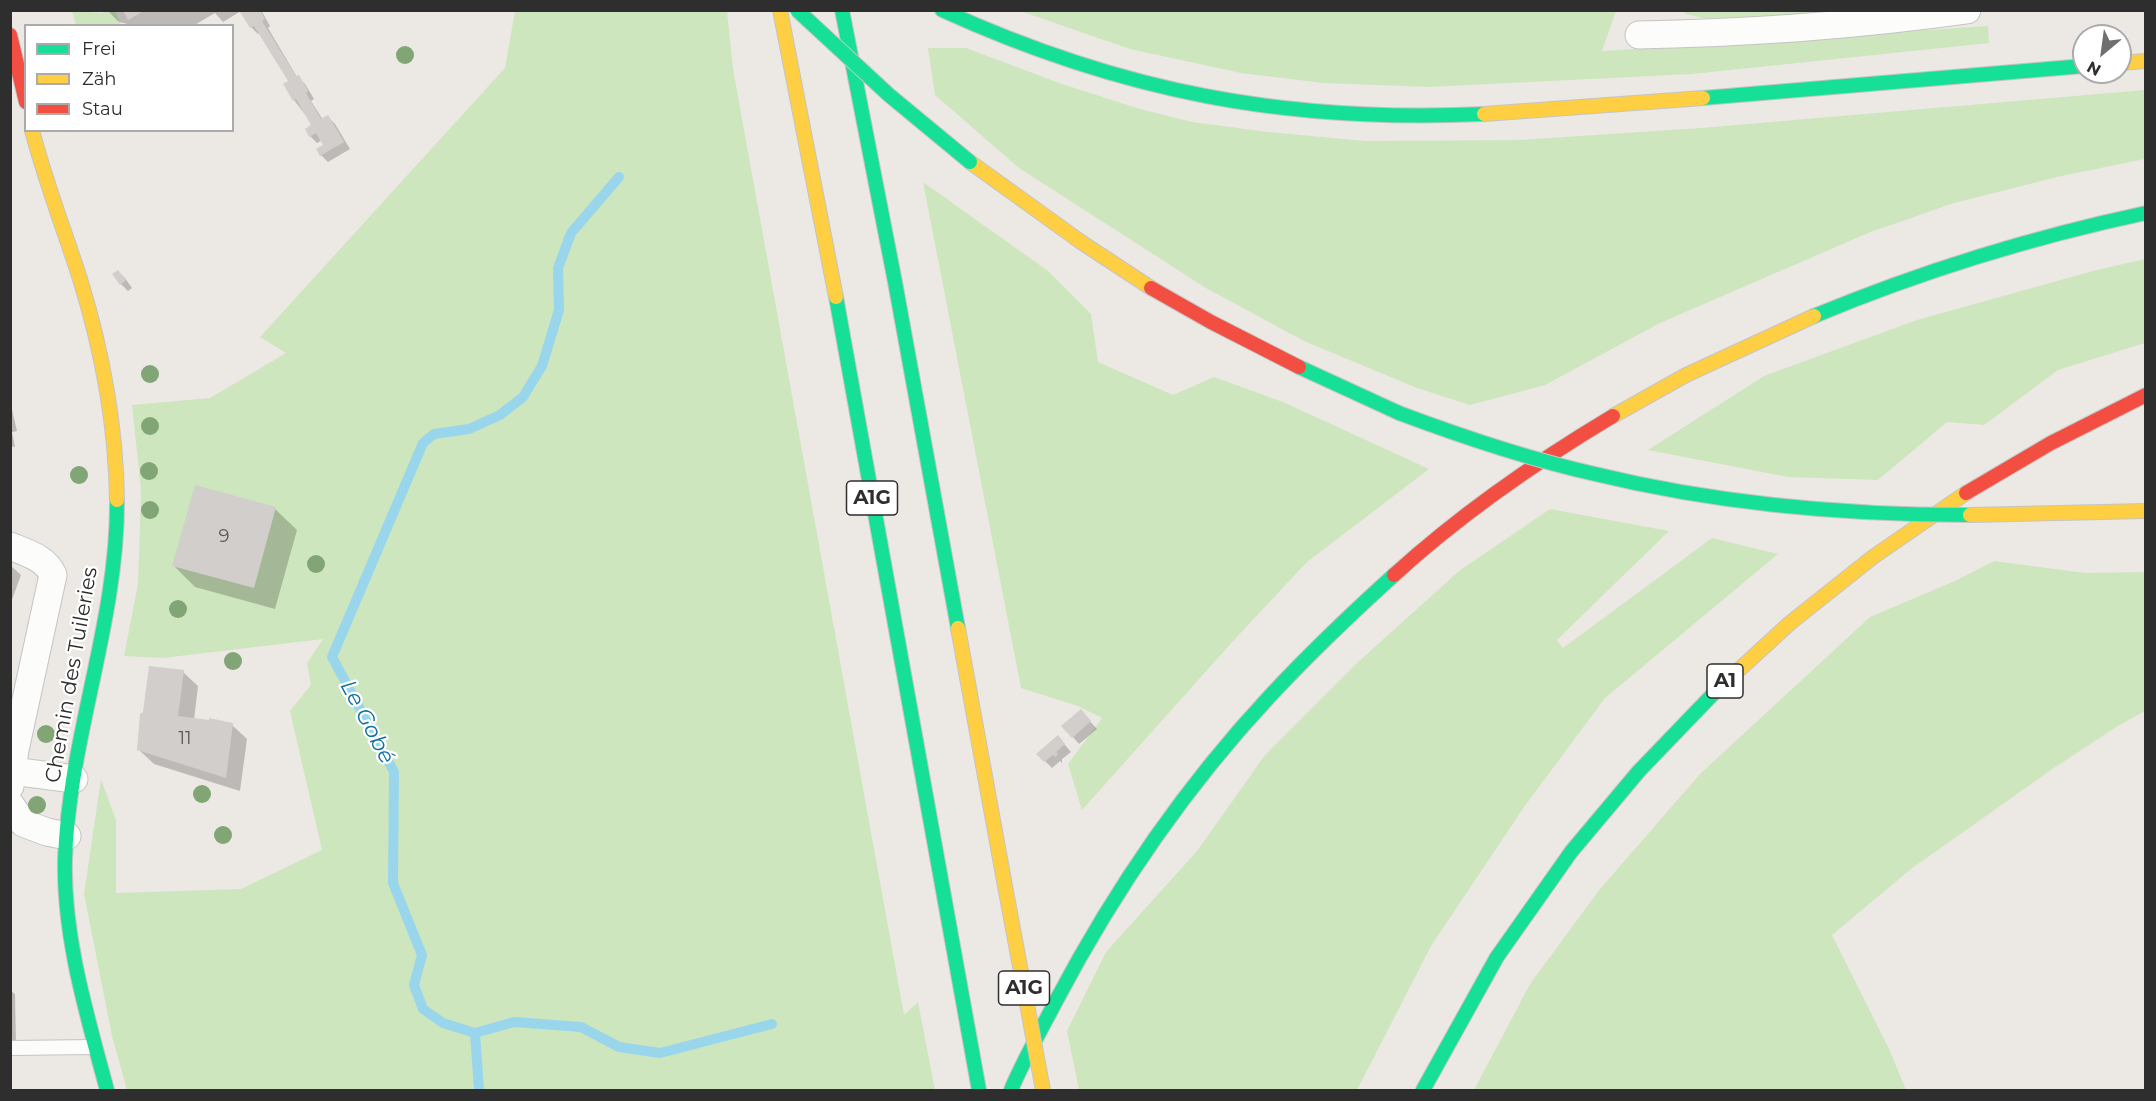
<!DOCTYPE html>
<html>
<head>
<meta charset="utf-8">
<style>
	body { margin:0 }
	#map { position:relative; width:2156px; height:1101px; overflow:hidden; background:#ece8e4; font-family:Montserrat,sans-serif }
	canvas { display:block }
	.frame { position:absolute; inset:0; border:12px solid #2e2e2e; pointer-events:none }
	.legend { position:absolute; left:24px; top:24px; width:210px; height:108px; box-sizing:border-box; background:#fff; border:2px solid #ababab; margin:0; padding:8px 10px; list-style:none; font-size:18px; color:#2e2e2e }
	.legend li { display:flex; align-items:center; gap:12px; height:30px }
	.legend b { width:30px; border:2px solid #ababab }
	.north { position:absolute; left:2072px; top:24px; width:60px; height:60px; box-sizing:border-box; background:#fff; border:2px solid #ababab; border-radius:50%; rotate:209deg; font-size:16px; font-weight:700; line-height:24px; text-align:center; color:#2e2e2e }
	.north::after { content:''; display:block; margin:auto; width:21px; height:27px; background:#706f6e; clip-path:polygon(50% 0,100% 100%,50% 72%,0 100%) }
</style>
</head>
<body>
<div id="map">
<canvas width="2156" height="1101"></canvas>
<div class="frame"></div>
<ul class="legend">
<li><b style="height:8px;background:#16e098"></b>Frei</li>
<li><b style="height:8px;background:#ffcf43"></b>Zäh</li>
<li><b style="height:8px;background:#f24e42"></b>Stau</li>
</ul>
<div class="north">N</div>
</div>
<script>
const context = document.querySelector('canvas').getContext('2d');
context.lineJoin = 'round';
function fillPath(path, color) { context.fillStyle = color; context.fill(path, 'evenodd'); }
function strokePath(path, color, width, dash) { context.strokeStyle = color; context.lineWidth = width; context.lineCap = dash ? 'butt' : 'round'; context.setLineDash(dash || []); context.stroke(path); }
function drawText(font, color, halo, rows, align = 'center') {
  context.font = font + ' Montserrat,sans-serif'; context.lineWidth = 4.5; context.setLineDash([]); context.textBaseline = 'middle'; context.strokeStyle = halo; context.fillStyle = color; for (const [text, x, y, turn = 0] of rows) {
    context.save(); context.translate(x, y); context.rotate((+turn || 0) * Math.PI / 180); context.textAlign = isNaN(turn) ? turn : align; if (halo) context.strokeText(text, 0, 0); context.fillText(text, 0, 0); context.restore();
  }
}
fillPath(new Path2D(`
	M 72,11 L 102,13 L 105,11 L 115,11 L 121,25 L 76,25 Z
	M 515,11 L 727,11 L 733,69 L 904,1015 L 918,1002 L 935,1090 L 127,1090 L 112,1036 L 84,894 L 101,779 L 116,820 L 116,893 L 241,889 L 322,850 L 290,711 L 311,685 L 307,663 L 323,639 L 163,658 L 124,656 L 138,584 L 141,490 L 132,405 L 210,398 L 286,353 L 260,337 L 505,68 Z
	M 1020,11 L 1616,11 L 1602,51 L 1988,26 L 1989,43 L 1692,74 L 1429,87 L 1323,83 L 1241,73 L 1130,49 Z
	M 1683,11 L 1828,11 L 1827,17 L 1714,21 L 1686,14 Z
	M 928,48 L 966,48 L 1062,84 L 1140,109 L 1192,122 L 1268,132 L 1365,141 L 1519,140 L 1701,128 L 2145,90 L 2145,159 L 2061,176 L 1954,203 L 1868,233 L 1660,323 L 1545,385 L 1470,405 L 1417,388 L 1304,341 L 1206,288 L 1019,168 L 935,95 Z
	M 923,182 L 1048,271 L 1091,314 L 1098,362 L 1173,395 L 1214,377 L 1283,402 L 1429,469 L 1307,562 L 1234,640 L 1082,810 L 1068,764 L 1102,718 L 1078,706 L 1021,688 Z
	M 2145,259 L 2145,343 L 2058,370 L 1984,425 L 1947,422 L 1878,480 L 1788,477 L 1648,450 L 1764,376 L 1917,320 L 2093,271 Z
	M 1550,509 L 1669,531 L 1557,640 L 1563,648 L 1712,538 L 1778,554 L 1605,698 L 1524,807 L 1431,946 L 1357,1090 L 1079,1090 L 1067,1031 L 1106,952 L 1197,851 L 1265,755 L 1357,663 L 1459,571 Z
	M 1994,561 L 2085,573 L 2145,572 L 2145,711 L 2116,727 L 2048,772 L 1911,869 L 1832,935 L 1889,1049 L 1906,1090 L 1474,1090 L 1530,984 L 1600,889 L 1700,774 L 1870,617 L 1955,581 Z`), '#cee6be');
fillPath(new Path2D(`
	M 107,10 L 261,10 L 270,26 L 268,28 L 297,77 L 305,84 L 314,99 L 311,101 L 323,120 L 328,117 L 335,124 L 350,149 L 328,162 L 321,155 L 325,146 L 322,140 L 317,143 L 310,136 L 313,125 L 294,100 L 290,82 L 260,33 L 258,34 L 251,27 L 241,11 L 223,22 L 215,13 L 193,26 L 136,26 L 119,22 Z
	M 118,272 L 125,278 L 132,288 L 128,291 L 121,284 Z
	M 10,401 L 17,431 L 12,432 L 15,447 L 10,446 Z
	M 275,509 L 297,530 L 275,609 L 195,587 L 174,566 Z
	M 10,565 L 21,575 L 10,605 Z
	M 183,672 L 198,686 L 194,720 L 232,725 L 247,739 L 240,791 L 154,764 L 139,750 Z
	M 1087,718 L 1097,729 L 1079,744 L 1073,737 Z
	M 1064,744 L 1071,752 L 1062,759 L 1062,763 L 1060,761 L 1052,768 L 1038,754 Z
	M 10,990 L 15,994 L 16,1046 L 10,1046 Z`), '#0003');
strokePath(new Path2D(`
	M 619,177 L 571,233 L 558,268 L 559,310 L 542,366 L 523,397 L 500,415 L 469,429 L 434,434 L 423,443 L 332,657 L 394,772 L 393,883 L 422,955 L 414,985 L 423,1009 L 443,1023 L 475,1033 L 514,1022 L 581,1027 L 619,1047 L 660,1053 L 772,1024
	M 475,1033 L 479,1090`), '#99d6ec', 10);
fillPath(new Path2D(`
	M 123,10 L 145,10 L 128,20 Z
	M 243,10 L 260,10 L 265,19 L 262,21 L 296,76 L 299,75 L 308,91 L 306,93 L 321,119 L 328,115 L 344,142 L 320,156 L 316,149 L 323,145 L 316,133 L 309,137 L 305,129 L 311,125 L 296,99 L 293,101 L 283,84 L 288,81 L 254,26 L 250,28 L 240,12 Z
	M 118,270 L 126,280 L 120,285 L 112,274 Z
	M 195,485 L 276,507 L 254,588 L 172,566 Z
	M 149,666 L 184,670 L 178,716 L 209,720 L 209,718 L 233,723 L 226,778 L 137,750 L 140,714 L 143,712 Z
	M 1081,709 L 1091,721 L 1072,738 L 1061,726 Z
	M 1058,735 L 1065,744 L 1056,752 L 1058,754 L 1055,757 L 1053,755 L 1044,762 L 1036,754 Z`), '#d1cecb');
const lane = new Path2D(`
	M 10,1048 L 95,1047`);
const street = new Path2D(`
	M 1639,35 C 1749,33 1859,25 1967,10
	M 10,546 C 27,553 46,558 53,575 L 15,750 L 12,771
	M 10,786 L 12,771 L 74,779
	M 10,804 L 23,823 L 47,832 L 67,836`);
const fast = new Path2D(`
	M 842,10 L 895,282 L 958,628
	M 942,10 C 1122,92 1286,123 1484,114
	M 1703,98 L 2084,66
	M 836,297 L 979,1090
	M 1814,316 C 1920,272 2033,237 2146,213
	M 1299,367 L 1399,413
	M 107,1090 C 87,1015 63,937 65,859 C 69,737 118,622 117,500
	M 1011,1090 C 1024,1059 1041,1030 1056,1001 C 1114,891 1186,786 1270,696 C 1310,653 1351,614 1394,575
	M 1423,1090 L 1497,957 L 1571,852 L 1639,771 L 1717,690`);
const slow = new Path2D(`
	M 780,10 L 836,297
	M 2120,63 L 2146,61
	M 1484,114 L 1703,98
	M 32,130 C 45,181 64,229 80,279 C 102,350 116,426 117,500
	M 970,162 L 1081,242 L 1151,288
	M 1613,416 L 1686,375 L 1814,316
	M 958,628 L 1005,886
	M 1717,690 L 1790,623 L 1873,557 L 1966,493`);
const jam = new Path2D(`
	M 10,35 L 26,102
	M 1151,288 L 1211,322 L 1299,367
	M 1966,493 L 2051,443 L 2146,395
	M 1394,575 C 1461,514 1536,462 1613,416`);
strokePath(lane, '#c5c4c5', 16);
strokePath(street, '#c5c4c5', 29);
strokePath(fast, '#c5c4c5', 16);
strokePath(slow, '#c5c4c5', 16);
strokePath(jam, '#c5c4c5', 16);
strokePath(lane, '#fcfcfb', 14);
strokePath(street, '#fcfcfb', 27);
strokePath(fast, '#16e098', 14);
strokePath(slow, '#ffcf43', 14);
strokePath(jam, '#f24e42', 14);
const fastBridge = new Path2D(`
	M 797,10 L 889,95 L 970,162
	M 1399,413 C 1463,437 1528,459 1595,474 C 1718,504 1844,515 1970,515`);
const slowBridge = new Path2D(`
	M 1970,515 L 2146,511
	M 1005,886 L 1043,1090`);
strokePath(fastBridge, '#c6c5c4', 16, []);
strokePath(slowBridge, '#c6c5c4', 16, []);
strokePath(fastBridge, '#16e098', 14);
strokePath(slowBridge, '#ffcf43', 14);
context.fillStyle = '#82a575';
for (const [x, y] of [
	[405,55],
	[150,374],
	[150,426],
	[149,471],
	[79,475],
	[150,510],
	[316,564],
	[178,609],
	[233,661],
	[46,734],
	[202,794],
	[37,805],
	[223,835]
]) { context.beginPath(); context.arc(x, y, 9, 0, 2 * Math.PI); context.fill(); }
drawText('18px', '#585857', null, [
	["9",224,537],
	["11",185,739]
]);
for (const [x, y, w] of [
	[872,498,51],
	[1725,681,36],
	[1024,988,51]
]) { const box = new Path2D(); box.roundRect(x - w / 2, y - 17, w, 34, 4.5); context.fillStyle = '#fff'; context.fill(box); strokePath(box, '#2e2e2e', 1.5); }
drawText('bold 20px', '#2e2e2e', null, [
	["A1G",872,498],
	["A1",1725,681],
	["A1G",1024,988]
]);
drawText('21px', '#2e2e2e', '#fff', [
	["Chemin des Tuileries",72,675,-80]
]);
drawText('italic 22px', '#0d6fa3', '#fff', [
	["Le Gobé",367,722,62]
]);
</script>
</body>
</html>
